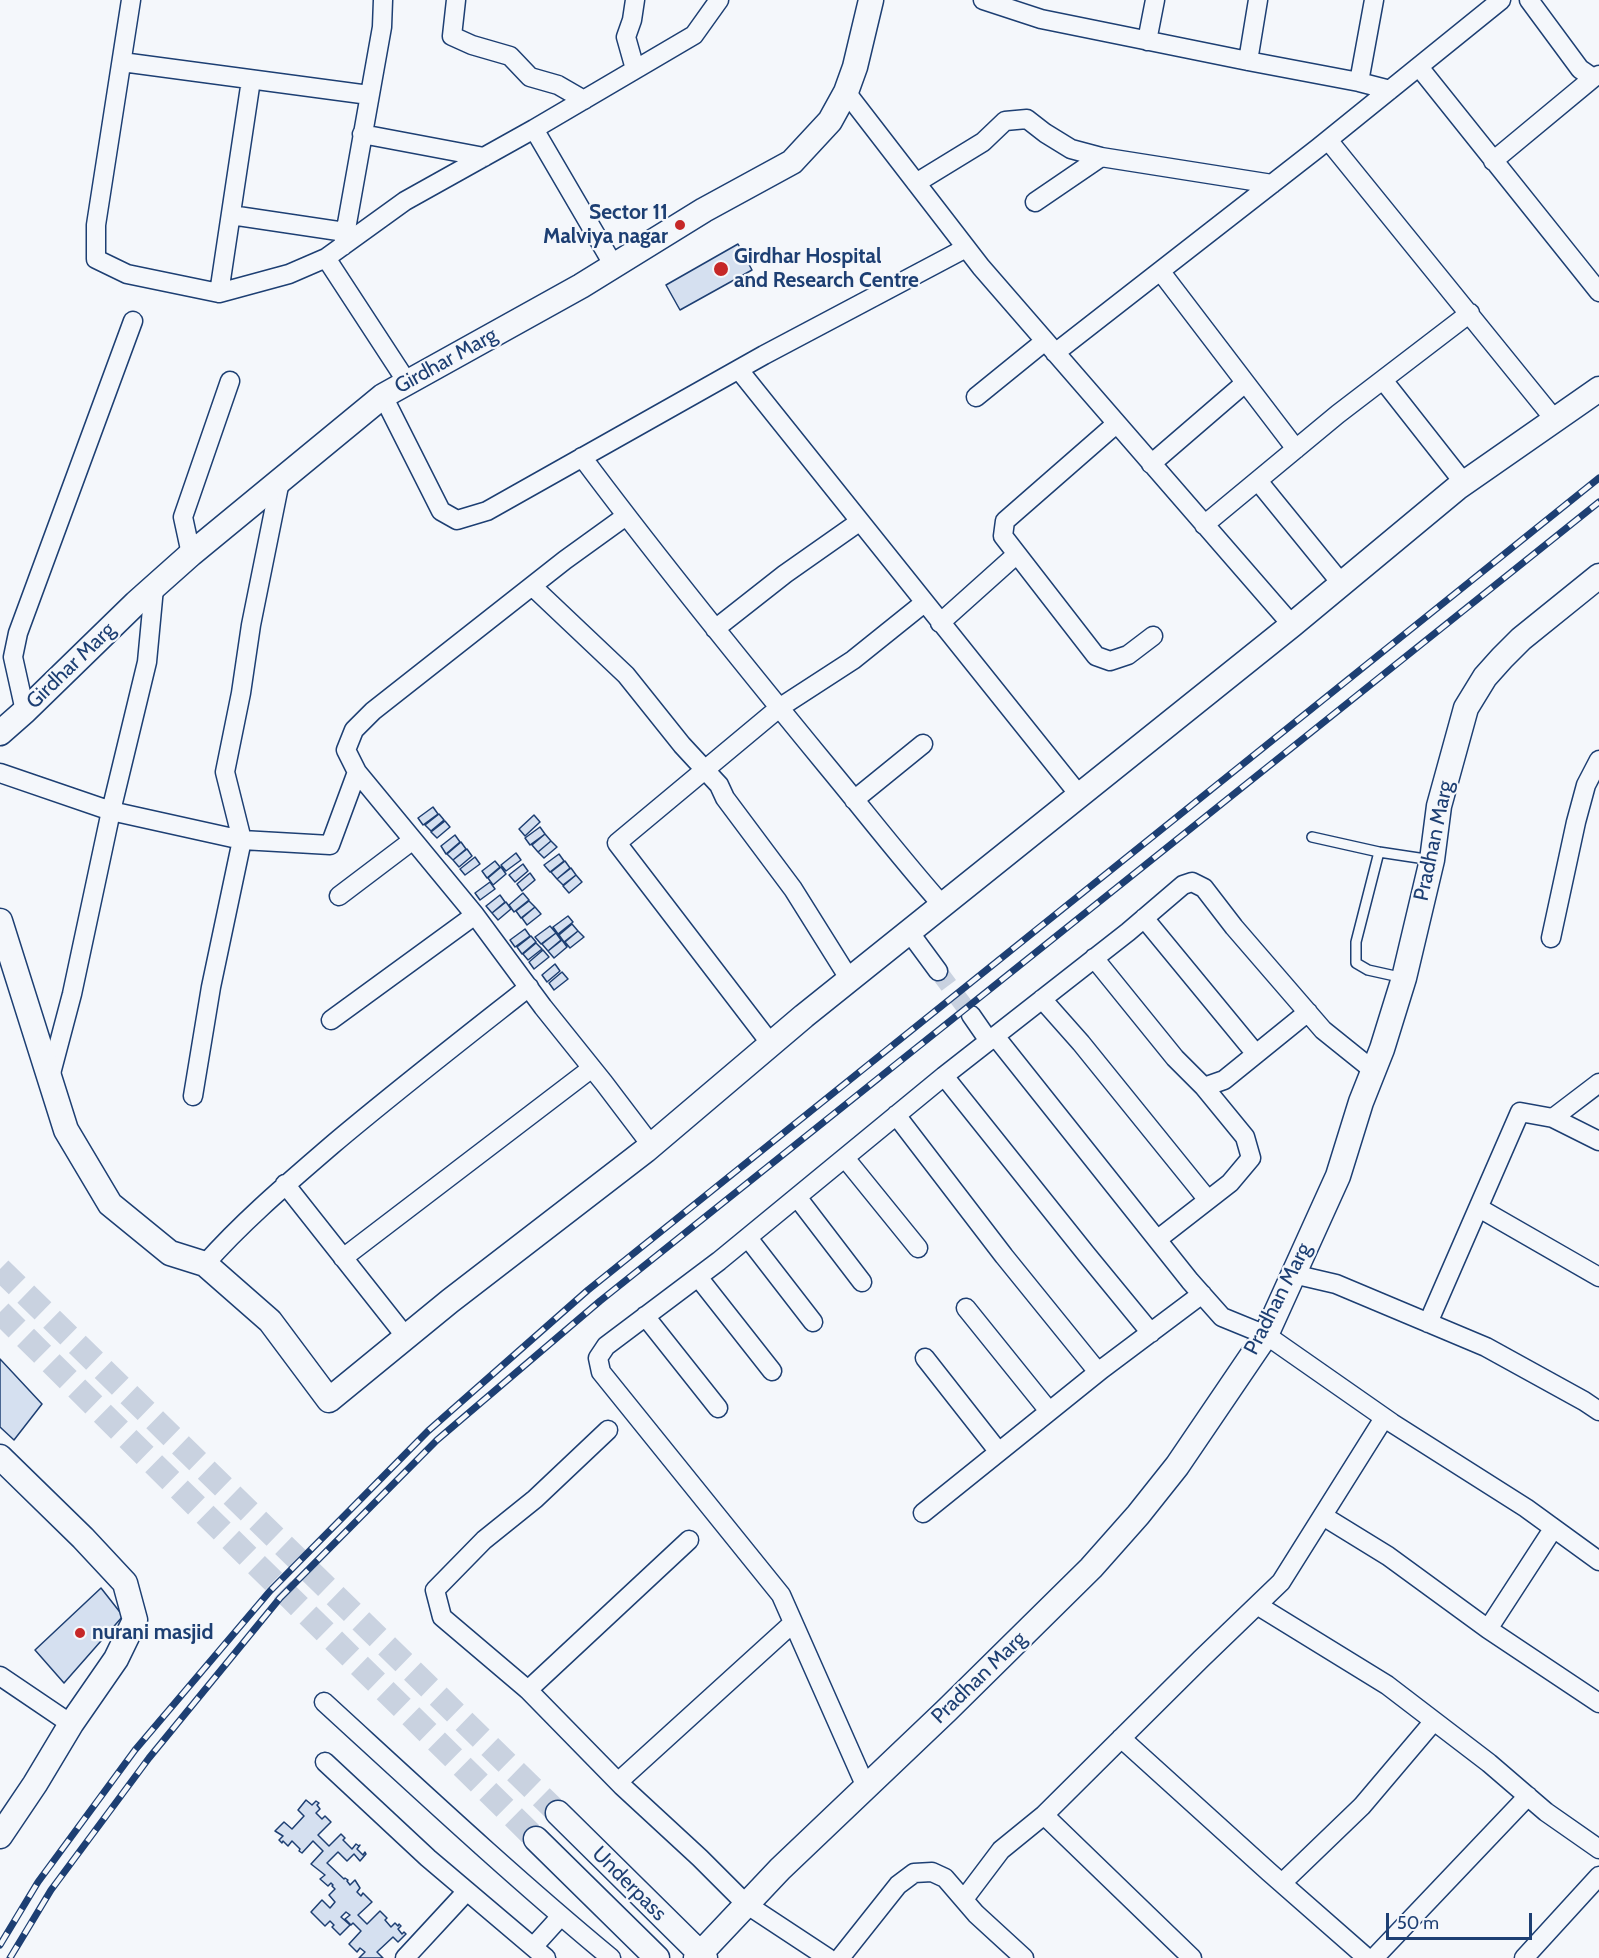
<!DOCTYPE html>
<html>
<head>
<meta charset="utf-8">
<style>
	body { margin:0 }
	#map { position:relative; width:1599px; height:1958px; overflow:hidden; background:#f4f7fb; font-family:Cabin,sans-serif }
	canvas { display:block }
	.scale { position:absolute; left:1386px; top:1913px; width:146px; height:27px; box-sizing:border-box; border:3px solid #1d3f73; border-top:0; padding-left:8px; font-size:18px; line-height:21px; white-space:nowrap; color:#1d3f73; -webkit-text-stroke:4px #f4f7fb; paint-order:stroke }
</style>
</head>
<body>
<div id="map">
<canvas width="1599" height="1958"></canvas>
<div class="scale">50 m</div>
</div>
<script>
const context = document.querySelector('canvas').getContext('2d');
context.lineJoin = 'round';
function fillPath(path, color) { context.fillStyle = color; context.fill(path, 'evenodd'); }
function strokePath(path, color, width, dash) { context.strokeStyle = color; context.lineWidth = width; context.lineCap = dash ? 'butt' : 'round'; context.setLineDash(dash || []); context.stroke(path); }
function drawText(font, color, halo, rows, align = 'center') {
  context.font = font + ' Cabin,sans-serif'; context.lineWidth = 4.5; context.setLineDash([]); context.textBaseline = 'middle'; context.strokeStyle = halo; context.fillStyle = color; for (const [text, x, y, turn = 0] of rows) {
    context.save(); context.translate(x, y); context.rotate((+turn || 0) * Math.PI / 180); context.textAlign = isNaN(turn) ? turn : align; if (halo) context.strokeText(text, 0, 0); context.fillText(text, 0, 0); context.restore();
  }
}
const building = new Path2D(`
	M 738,244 L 752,270 L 680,310 L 666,285 Z
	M 433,807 L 438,814 L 423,825 L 418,818 Z
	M 439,814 L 444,820 L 431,831 L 425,825 Z
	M 534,815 L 540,822 L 525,836 L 519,829 Z
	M 445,821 L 450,827 L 437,838 L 431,832 Z
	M 540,827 L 545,834 L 530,845 L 525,838 Z
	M 545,834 L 551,841 L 538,852 L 532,845 Z
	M 455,835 L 460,842 L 446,854 L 441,846 Z
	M 551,841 L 557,847 L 544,858 L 538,852 Z
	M 461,842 L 466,849 L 453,860 L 447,854 Z
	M 467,849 L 472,856 L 459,867 L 453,860 Z
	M 516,853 L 521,860 L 506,871 L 501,865 Z
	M 559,854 L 564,861 L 550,872 L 544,865 Z
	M 475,857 L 480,864 L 465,875 L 460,869 Z
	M 495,861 L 500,867 L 487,878 L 482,871 Z
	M 565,861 L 570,868 L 557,879 L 551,872 Z
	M 523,864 L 528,871 L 515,882 L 509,875 Z
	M 501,867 L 506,874 L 493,885 L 488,878 Z
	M 571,868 L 576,875 L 563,885 L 557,879 Z
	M 530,873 L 535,880 L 522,891 L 517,884 Z
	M 576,875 L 582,882 L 569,893 L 563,886 Z
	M 490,882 L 495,889 L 480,900 L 475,893 Z
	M 523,893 L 529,900 L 514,912 L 509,905 Z
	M 500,895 L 505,902 L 492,913 L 486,906 Z
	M 529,901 L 535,907 L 521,918 L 516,911 Z
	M 506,902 L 511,909 L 498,920 L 492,913 Z
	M 535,907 L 541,914 L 527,925 L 522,918 Z
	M 568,916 L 573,922 L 558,934 L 553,927 Z
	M 572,924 L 578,931 L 564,942 L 559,935 Z
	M 550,926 L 556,933 L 541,944 L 535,937 Z
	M 525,929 L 530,936 L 515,947 L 510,940 Z
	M 578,931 L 584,937 L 570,948 L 565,942 Z
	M 556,933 L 561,940 L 548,951 L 542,944 Z
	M 531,936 L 536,942 L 522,954 L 517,947 Z
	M 562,940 L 567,947 L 554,958 L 548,951 Z
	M 536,943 L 542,949 L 528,960 L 523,954 Z
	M 543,950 L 549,957 L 534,969 L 529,962 Z
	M 555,964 L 560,971 L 547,982 L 542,975 Z
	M 562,972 L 568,979 L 554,990 L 549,983 Z
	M 0,1359 L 42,1404 L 14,1440 L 0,1427 Z
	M 101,1588 L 123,1616 L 64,1683 L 35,1650 Z
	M 306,1800 L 312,1805 L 316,1801 L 319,1803 L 317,1805 L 320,1809 L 316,1813 L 322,1819 L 325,1816 L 331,1822 L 318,1835 L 329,1846 L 341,1834 L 345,1838 L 343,1840 L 352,1849 L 356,1844 L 359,1846 L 360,1845 L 357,1849 L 363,1855 L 365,1852 L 366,1854 L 360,1861 L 354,1854 L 347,1861 L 338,1852 L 327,1863 L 344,1879 L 345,1878 L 348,1880 L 347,1881 L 350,1885 L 355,1880 L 360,1888 L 357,1892 L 361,1896 L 363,1893 L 372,1902 L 358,1915 L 367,1924 L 380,1911 L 387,1918 L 385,1920 L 391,1927 L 395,1923 L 398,1926 L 399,1924 L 401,1926 L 398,1929 L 402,1934 L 404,1932 L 406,1934 L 398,1942 L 393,1937 L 377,1952 L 383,1958 L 359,1958 L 365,1952 L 360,1948 L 357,1952 L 349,1944 L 361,1931 L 353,1923 L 351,1925 L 345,1919 L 350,1915 L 346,1912 L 341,1917 L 350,1925 L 340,1935 L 332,1927 L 334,1925 L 330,1921 L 325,1926 L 311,1912 L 322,1900 L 330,1908 L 335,1902 L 329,1895 L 335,1889 L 332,1886 L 333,1885 L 331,1883 L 328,1886 L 320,1879 L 325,1875 L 311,1864 L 323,1851 L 313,1841 L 302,1853 L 299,1851 L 300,1849 L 292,1841 L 288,1846 L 283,1841 L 282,1843 L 279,1840 L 283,1836 L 275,1831 L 284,1822 L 292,1829 L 304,1816 L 298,1810 Z`);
fillPath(building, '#d5e0f0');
strokePath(building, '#1d3f73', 1.5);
strokePath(new Path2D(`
	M 938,971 L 971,1015`), '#c9d2e0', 18, [18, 9]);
strokePath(new Path2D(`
	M 0,1269 L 558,1813
	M 0,1312 C 178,1489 358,1663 536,1839`), '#c9d2e0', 24, [24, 12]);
const lane = new Path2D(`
	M 1312,837 L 1379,852 L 1432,860
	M 1379,852 L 1356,942 L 1356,963 L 1368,970 L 1404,978`);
const street = new Path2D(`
	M 131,0 L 96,225 L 96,259 L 127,274 L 219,293 L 289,274 L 326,258 L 407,382
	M 456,0 L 452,36 L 472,45 L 510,56 L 530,77 L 558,85 L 584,100
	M 635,0 L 632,20 L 626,37 L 635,69
	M 983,0 L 1041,19 L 1248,61 L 1359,82 L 1390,90
	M 1529,0 L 1580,69 L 1593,78 L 1599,75
	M 1147,41 L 1155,0
	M 1248,61 L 1258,0
	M 122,62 L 369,95
	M 1419,67 L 1599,292
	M 1359,82 L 1374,0
	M 846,92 L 981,267 L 1292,625
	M 534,129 L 614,266
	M 362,134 L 484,157
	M 1328,140 L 1555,420
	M 1493,161 L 1593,78
	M 916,183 L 983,142 L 1005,121 L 1027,119 L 1045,133 L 1071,149 L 1101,157 L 1272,184
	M 1035,202 L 1101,157
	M 231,215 L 345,232
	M 343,246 L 382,27 L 383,0
	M 326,258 L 405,201 L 534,129 L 694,35 L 719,0
	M 1161,272 L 1296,449
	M 219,293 L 251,80
	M 1055,353 L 1318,148 L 1501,0
	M 739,370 L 1080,796
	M 1383,380 L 1464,483
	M 383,396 L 441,511 L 457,520 L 487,511 L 764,355 L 966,248
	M 976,397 L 1045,341
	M 1116,424 L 1005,521 L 1003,536 L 1096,656 L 1110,661 L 1128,655 L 1153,636
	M 582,457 C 661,563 744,665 827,766 C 866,813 903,861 943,906
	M 1151,464 L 1245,383
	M 1258,481 L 1341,583
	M 626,516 L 565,560 L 373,711 L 354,730 L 346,750 L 357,772 L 475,915 L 543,1007 L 604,1083 L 651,1145
	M 1204,525 L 1338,414 L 1470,313
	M 191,554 L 183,517 L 230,381
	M 532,586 L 626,675 L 682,745 L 719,785 L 725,798 L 793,889 L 850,980
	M 940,623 L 1017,554
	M 715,629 L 785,574 L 859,522
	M 25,711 L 13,657 L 18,633 L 133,321
	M 0,773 L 111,811 L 242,840 L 330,845 L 357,772
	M 854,800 L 923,744
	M 339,896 L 413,840
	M 1144,918 L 1256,1054
	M 910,933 L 938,971
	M 1551,938 L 1576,822 L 1586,785 L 1599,760
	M 1094,958 L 1175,1058 L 1204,1087 L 1224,1080 L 1308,1012
	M 1042,999 L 1081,1043 L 1208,1200
	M 971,1015 L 989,1041
	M 331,1020 L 475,915
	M 995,1036 L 1190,1281 L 1222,1317 L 1266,1335 L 1392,1423 L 1526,1508 L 1599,1561
	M 771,1044 L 617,843 L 779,708 L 853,660 L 924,603
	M 944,1076 L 1087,1255 L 1151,1333
	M 49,1081 L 72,994 L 111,811 L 147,662 L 154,588
	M 193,1096 L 211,987 L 242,840 L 225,772 L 241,693 L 251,625 L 280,481
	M 896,1115 L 1004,1256 L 1098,1372
	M 1553,1118 L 1599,1083
	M 845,1158 L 918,1248
	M 285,1184 L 406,1337
	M 797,1197 L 862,1282
	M 1479,1208 L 1599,1277
	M 748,1238 L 813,1322
	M 1158,1239 L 1230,1183 L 1251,1158 L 1245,1137 L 1204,1087
	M 343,1258 L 592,1068
	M 205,1264 C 244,1220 288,1183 332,1145 C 396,1091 463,1039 529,987
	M 1293,1274 L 1336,1284 L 1486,1347 L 1584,1401 L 1599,1411
	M 698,1277 L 772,1371
	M 966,1308 L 1049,1411
	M 645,1316 L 718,1408
	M 1428,1323 L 1520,1112 L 1553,1118 L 1599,1141
	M 925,1358 L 998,1451
	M 608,1430 L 535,1499 L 484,1540 L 435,1590 L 442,1617 L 528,1690 L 622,1786 L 700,1858 L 746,1904 L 828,1958
	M 923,1513 L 1102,1369 L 1202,1294
	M 1323,1516 L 1388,1556 L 1488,1629 L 1599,1703
	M 1257,1605 L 1387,1685 L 1489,1763 L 1546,1812 L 1599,1849
	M 1488,1629 L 1553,1529
	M 0,1676 L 71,1724
	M 528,1690 L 689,1540
	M 324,1702 C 419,1789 512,1876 611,1958
	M 1121,1738 L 1269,1872 L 1367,1958
	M 325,1762 L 428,1858 L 546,1958
	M 618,1782 L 793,1623
	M 866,1787 L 781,1595 L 601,1372 L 598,1358 L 606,1346 L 719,1261 L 944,1076 L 1128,932 L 1183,885 L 1192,882 L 1204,888 L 1234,927 L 1323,1030 L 1374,1071
	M 1044,1815 L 1192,1958
	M 1282,1883 L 1362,1806 L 1434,1721
	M 964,1899 L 1001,1850 L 1044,1815 L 1201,1659 L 1281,1582 L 1384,1418
	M 533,1947 L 561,1916
	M 405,1958 L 467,1891
	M 840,1958 L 898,1885 L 914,1873 L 932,1872 L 945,1878 L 976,1914 L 1024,1958
	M 1374,1958 L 1528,1796
	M 1524,1958 L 1599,1876`);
const secondary = new Path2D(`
	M 0,733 L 25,711 L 136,603 L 191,554 L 383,396 L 581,286 L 704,210 L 792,162 L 830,121 L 846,92 L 855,67 L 871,0
	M 0,921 L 66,1130 L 110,1204 L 170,1253 L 205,1264 L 270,1321 L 329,1400 L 450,1301 L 646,1150 L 804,1016 L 1292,625 L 1457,488 L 1599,389
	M 0,1457 L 83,1538 L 125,1583 L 135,1620 L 116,1659 L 71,1724 L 35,1784 L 0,1836
	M 558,1813 L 705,1958
	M 536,1839 L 657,1958
	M 696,1958 L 780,1869 L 946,1711 L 1091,1568 L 1138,1515 L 1177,1466 L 1266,1335 L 1338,1176 L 1361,1102 L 1382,1049 L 1404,978 L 1432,860 L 1439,806 L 1466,708 L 1485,677 L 1502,658 L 1521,639 L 1599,576`);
strokePath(lane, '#1d3f73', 12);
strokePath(street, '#1d3f73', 21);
strokePath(secondary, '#1d3f73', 27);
strokePath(lane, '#f4f7fb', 9);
strokePath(street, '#f4f7fb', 18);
strokePath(secondary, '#f4f7fb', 24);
const rail = new Path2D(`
	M 0,1945 L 38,1882 L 135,1750 L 270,1591 L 428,1431 L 588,1290 L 1599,478
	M 10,1958 L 51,1890 L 149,1758 L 280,1598 L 437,1440 L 600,1301 L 1599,502`);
strokePath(rail, '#1d3f73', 7);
strokePath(rail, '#f4f7fb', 4.5, [14]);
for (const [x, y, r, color] of [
	[680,225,6,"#c62828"],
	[721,269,8,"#c62828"],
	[80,1633,6,"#c62828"]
]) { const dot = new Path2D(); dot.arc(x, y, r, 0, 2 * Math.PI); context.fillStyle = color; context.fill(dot); strokePath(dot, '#f4f7fb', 2); }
drawText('bold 21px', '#1d3f73', '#f4f7fb', [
	["Sector 11",668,213,"right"],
	["Malviya nagar",668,237,"right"],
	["Girdhar Hospital",734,257],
	["and Research Centre",734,281],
	["nurani masjid",92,1633]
], 'left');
drawText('21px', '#1d3f73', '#f4f7fb', [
	["Girdhar Marg",446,361,-29],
	["Girdhar Marg",71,666,-44],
	["Pradhan Marg",1434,841,-78],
	["Pradhan Marg",1278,1299,-63],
	["Pradhan Marg",979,1678,-44],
	["Underpass",629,1884,45]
]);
</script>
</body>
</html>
